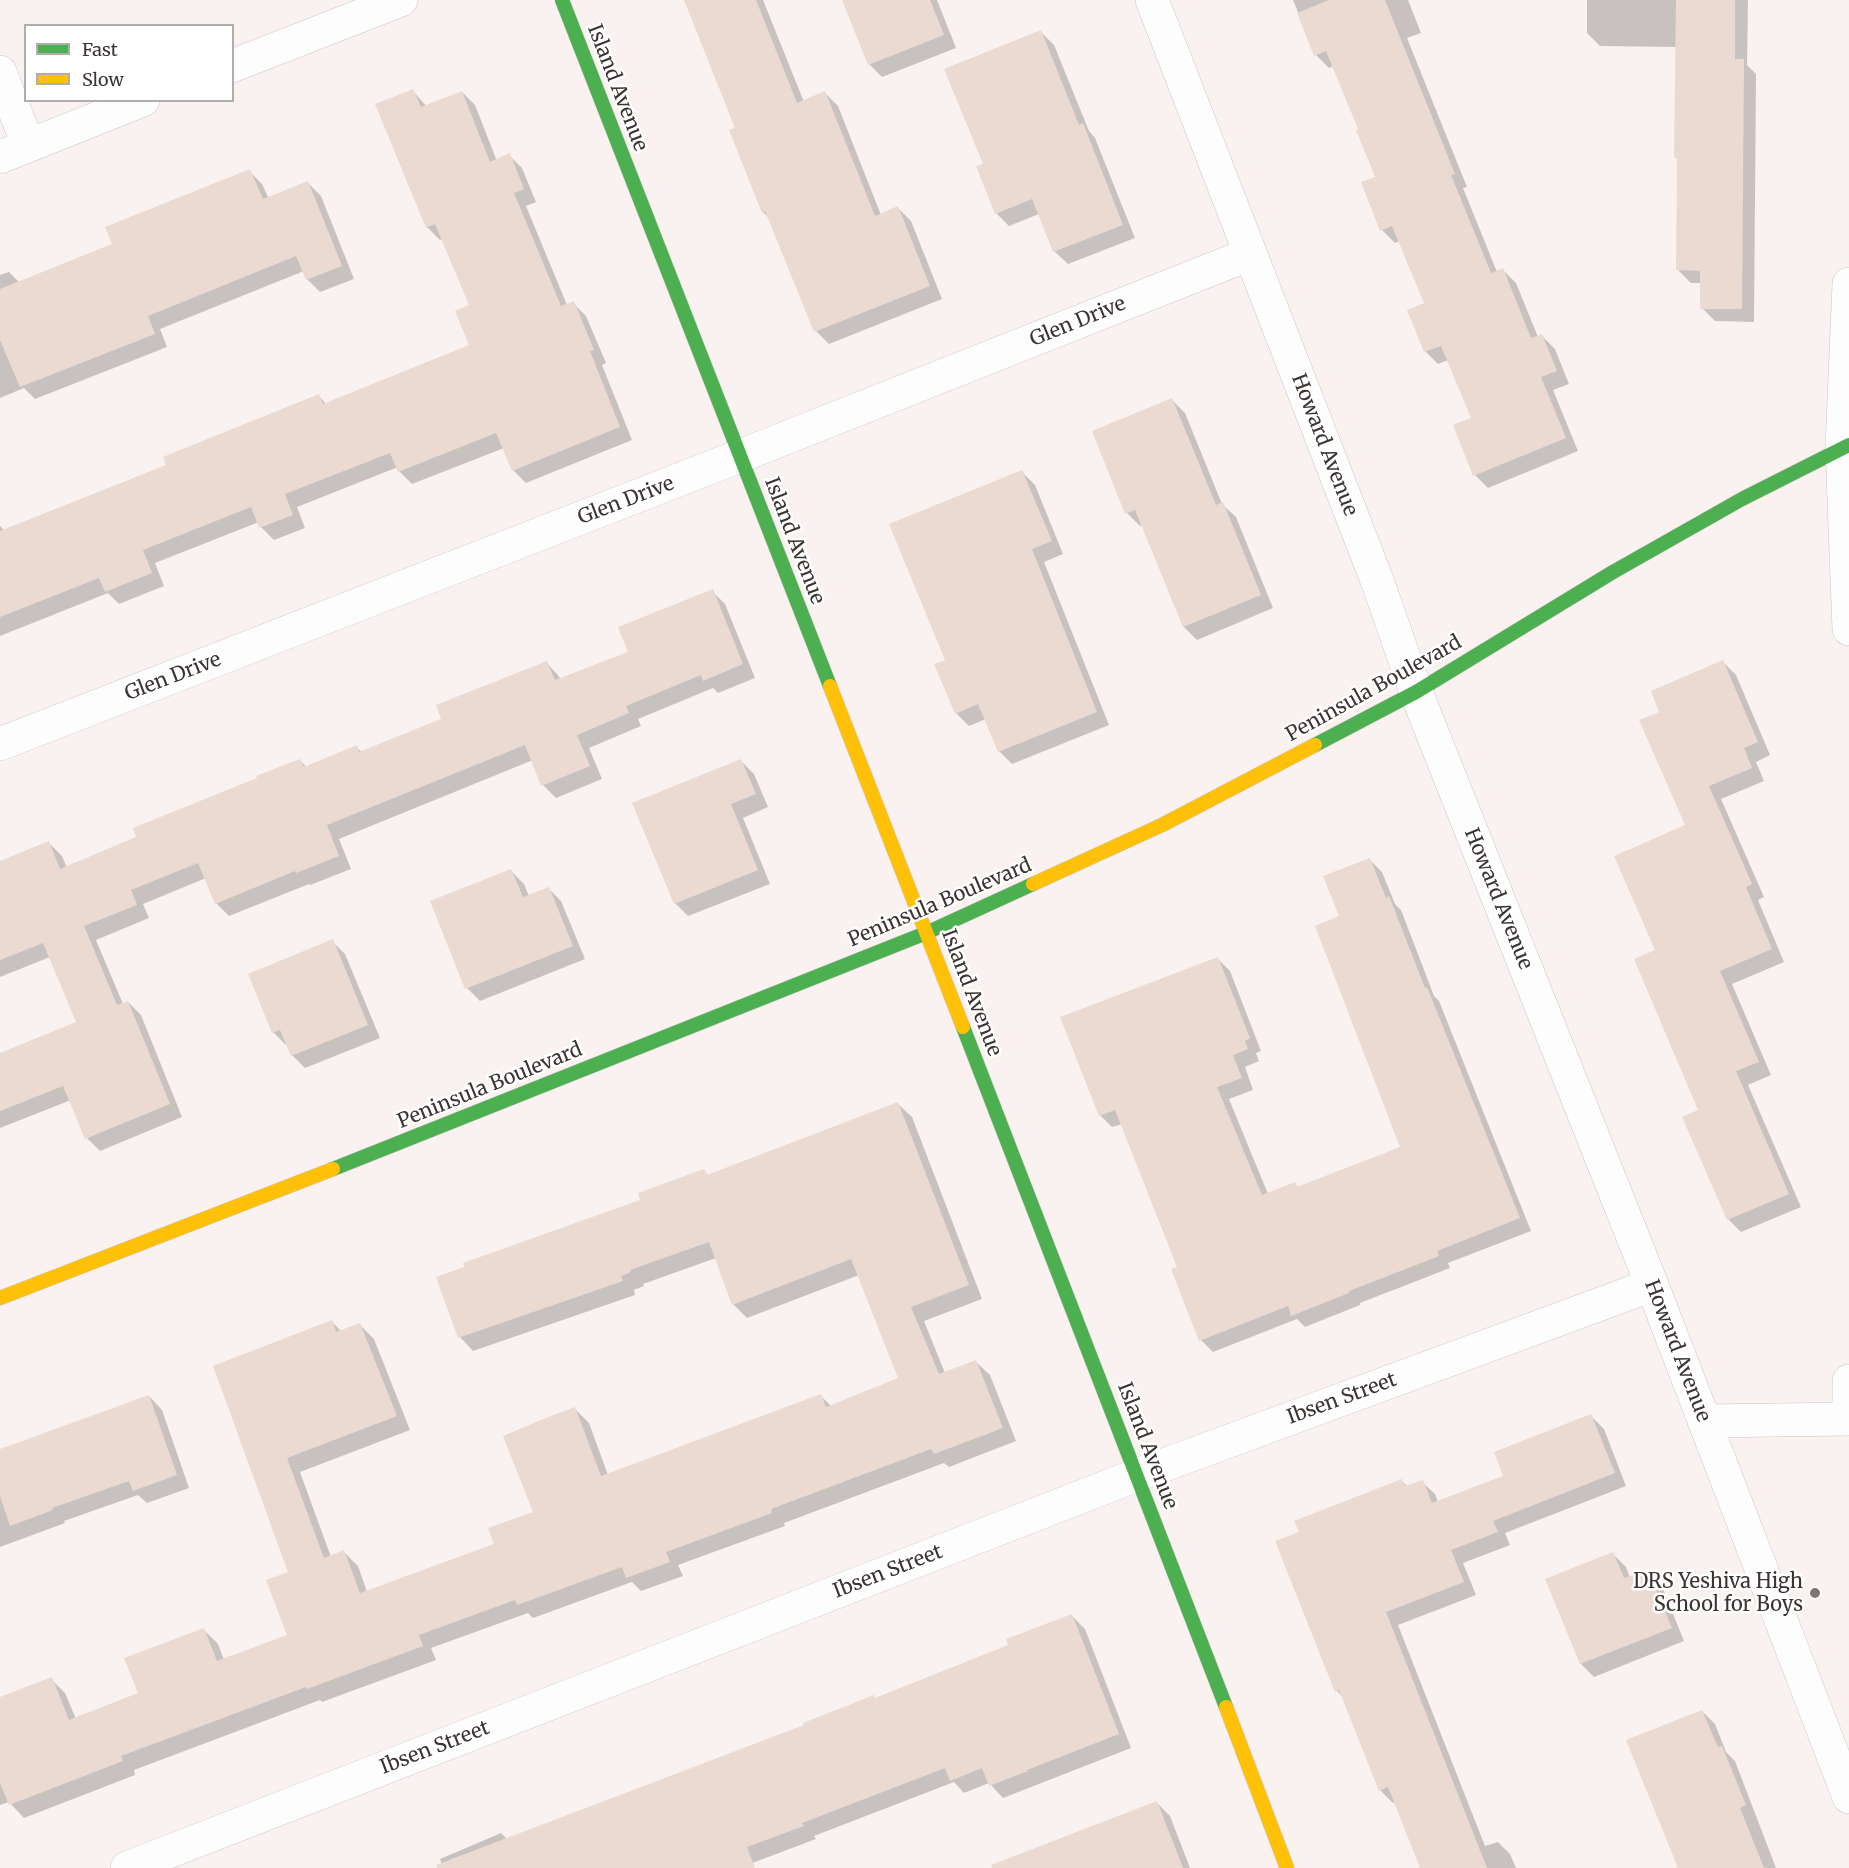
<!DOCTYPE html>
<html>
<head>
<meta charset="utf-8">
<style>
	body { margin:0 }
	#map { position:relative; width:1849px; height:1868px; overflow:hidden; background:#f9f2f0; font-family:Merriweather,serif }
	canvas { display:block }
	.legend { position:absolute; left:24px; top:24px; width:210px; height:78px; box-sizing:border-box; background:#fff; border:2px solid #b0aead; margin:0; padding:8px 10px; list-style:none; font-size:18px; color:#3a3432 }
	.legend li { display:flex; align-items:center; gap:12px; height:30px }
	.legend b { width:30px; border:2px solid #b0aead }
</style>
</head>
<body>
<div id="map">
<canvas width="1849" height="1868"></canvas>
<ul class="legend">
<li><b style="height:8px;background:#4caf50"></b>Fast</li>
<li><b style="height:8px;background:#ffc107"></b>Slow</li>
</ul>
</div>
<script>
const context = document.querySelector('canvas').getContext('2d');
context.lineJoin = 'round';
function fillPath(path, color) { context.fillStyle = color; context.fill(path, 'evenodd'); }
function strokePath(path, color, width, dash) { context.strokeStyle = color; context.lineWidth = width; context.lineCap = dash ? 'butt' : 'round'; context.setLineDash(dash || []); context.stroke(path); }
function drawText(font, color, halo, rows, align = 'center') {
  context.font = font + ' Merriweather,serif'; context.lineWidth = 5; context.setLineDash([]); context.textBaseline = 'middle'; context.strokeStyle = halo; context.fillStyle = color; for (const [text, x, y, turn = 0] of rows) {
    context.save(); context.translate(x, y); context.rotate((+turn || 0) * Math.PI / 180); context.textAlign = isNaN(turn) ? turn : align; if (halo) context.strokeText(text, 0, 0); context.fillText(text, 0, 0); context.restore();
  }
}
fillPath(new Path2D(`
	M 685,0 L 763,0 L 804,102 L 825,93 L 838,106 L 881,215 L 898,208 L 911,221 L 942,299 L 829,344 L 816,331 L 770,219 L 763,212 L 737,128 Z
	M 844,0 L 937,0 L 956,48 L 882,77 L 869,64 Z
	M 1293,0 L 1408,0 L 1421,33 L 1407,38 L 1467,187 L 1463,188 L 1497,272 L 1503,270 L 1516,283 L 1538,337 L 1542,336 L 1555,349 L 1569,384 L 1553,390 L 1578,451 L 1488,488 L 1475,475 L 1473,419 L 1448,360 L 1438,364 L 1425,351 L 1426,304 L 1400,241 L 1395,243 L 1382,230 L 1377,178 L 1360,130 L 1334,66 L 1329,68 L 1316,55 Z
	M 1587,0 L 1748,0 L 1747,65 L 1756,74 L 1754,322 L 1715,321 L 1702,308 L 1702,283 L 1691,283 L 1678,270 L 1677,47 L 1600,46 L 1587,33 Z
	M 1041,32 L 1054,45 L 1089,131 L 1095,138 L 1135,238 L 1068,264 L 1054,251 L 1039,214 L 1009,226 L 996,213 L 985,165 Z
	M 413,91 L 427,107 L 462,92 L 475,105 L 497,161 L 509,155 L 522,168 L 536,202 L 526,206 L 567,305 L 573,303 L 586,316 L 606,363 L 602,365 L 632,440 L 526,483 L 513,470 L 504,448 L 412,484 L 399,471 L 398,467 L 297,507 L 305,528 L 274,540 L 261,527 L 259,522 L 155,563 L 164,586 L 119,604 L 108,593 L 0,636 L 0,526 L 5,531 L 168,465 L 319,396 L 326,404 L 471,346 L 471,306 L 443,239 L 440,240 L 427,227 Z
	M 249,171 L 262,184 L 269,199 L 308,183 L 321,196 L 354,279 L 320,292 L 307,279 L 304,271 L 160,329 L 167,347 L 35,399 L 24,388 L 0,398 L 0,275 L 9,272 L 20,283 L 114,245 Z
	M 1172,400 L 1185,413 L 1222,504 L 1236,517 L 1273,608 L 1197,640 L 1184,627 L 1143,525 L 1140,526 L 1127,513 Z
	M 1022,472 L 1035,485 L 1063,554 L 1044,562 L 1109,725 L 1012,764 L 999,751 L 986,719 L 969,726 L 956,713 L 947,661 Z
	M 712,591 L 725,604 L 755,678 L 718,693 L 713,688 L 638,719 L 641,726 L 589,748 L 602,779 L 556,798 L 543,785 L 533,760 L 339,839 L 351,869 L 310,885 L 309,884 L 229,916 L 216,903 L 206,878 L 143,904 L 149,918 L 96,940 L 123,1004 L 128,1002 L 141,1015 L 182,1117 L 100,1151 L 87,1138 L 71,1100 L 0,1128 L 0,1065 L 78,1023 L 50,957 L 0,977 L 0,878 L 49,843 L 62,856 L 67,868 L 138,838 L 300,760 L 307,768 L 356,747 L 362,752 L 443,720 L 547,663 L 561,679 L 630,653 Z
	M 1723,662 L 1736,675 L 1770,755 L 1756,762 L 1764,781 L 1721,799 L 1764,897 L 1758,900 L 1784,962 L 1732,984 L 1771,1075 L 1748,1085 L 1801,1207 L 1741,1232 L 1728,1219 L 1657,951 L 1687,826 L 1661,712 Z
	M 741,761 L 754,774 L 768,807 L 743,818 L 770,884 L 688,916 L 675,903 Z
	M 1370,860 L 1382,872 L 1395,904 L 1401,910 L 1434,996 L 1439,1001 L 1531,1231 L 1448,1263 L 1450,1268 L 1360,1303 L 1360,1305 L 1305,1327 L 1297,1319 L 1213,1352 L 1201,1340 L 1178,1268 L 1122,1124 L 1112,1127 L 1100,1115 L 1218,959 L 1230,971 L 1261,1051 L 1256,1053 L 1259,1061 L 1245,1067 L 1253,1090 L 1229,1099 L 1268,1194 L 1295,1184 L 1299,1188 L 1402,1147 L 1341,917 Z
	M 511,871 L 524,884 L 529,896 L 548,888 L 561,901 L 585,959 L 480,1001 L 467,988 L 432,902 Z
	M 332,941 L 345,954 L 380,1038 L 305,1068 L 292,1055 L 288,1044 L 286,1045 L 273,1032 Z
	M 898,1104 L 912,1117 L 982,1299 L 924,1321 L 945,1373 L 976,1362 L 990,1375 L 1016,1441 L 949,1467 L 944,1463 L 784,1523 L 785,1526 L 678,1565 L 683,1576 L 641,1591 L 632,1582 L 533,1618 L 528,1613 L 431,1648 L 436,1660 L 322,1702 L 320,1700 L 134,1770 L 135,1775 L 24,1818 L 9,1802 L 0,1805 L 0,1699 L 51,1679 L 65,1693 L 76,1719 L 139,1694 L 204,1630 L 218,1644 L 224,1660 L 289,1636 L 290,1572 L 215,1367 L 331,1321 L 342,1332 L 360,1325 L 374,1339 L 410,1430 L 300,1472 L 331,1557 L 344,1552 L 358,1566 L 367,1592 L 496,1545 L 535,1513 L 575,1409 L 589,1423 L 608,1475 L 820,1395 L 831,1406 L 899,1379 L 859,1275 L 747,1318 L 733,1304 L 716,1258 L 643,1284 L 644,1286 L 634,1290 L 635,1295 L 473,1351 L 460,1337 L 642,1201 L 704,1171 L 709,1176 Z
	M 149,1396 L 162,1410 L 189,1488 L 147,1503 L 138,1495 L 64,1521 L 65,1523 L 0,1547 L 0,1450 Z
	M 1591,1416 L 1604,1429 L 1626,1486 L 1505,1533 L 1510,1545 L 1463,1563 L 1476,1595 L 1398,1625 L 1485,1846 L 1498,1842 L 1510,1854 L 1516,1868 L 1421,1868 L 1396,1802 L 1393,1803 L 1380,1790 L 1344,1698 L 1337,1691 L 1301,1533 L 1402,1481 L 1408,1487 L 1422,1482 L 1435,1494 L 1438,1502 L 1505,1476 Z
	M 1613,1554 L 1626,1567 L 1630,1578 L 1648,1571 L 1661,1584 L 1684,1641 L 1594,1677 L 1581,1664 Z
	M 1072,1616 L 1085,1629 L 1131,1748 L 1003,1798 L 989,1783 L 964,1793 L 954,1782 L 814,1836 L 816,1839 L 739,1868 L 440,1868 L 443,1867 L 440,1859 L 501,1833 L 507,1839 L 875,1699 L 1010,1646 Z
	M 1702,1711 L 1715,1724 L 1726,1752 L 1735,1761 L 1776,1868 L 1679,1868 Z
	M 1157,1803 L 1170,1816 L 1190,1868 L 1068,1868 Z`), '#0003');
fillPath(new Path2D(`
	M 684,0 L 756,0 L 797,103 L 825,91 L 875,216 L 898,206 L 930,286 L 814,332 L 765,211 L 762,213 L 729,130 L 735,128 Z
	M 842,0 L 930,0 L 944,35 L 868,65 Z
	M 1329,0 L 1385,0 L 1455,174 L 1451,175 L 1491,273 L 1503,268 L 1531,338 L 1542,334 L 1557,371 L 1541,377 L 1566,438 L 1473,476 L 1453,425 L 1471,418 L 1441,346 L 1424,352 L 1407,310 L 1424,303 L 1392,226 L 1380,231 L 1361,182 L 1375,177 L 1356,130 L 1358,129 L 1326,51 L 1314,56 L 1297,13 Z
	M 1676,0 L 1735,0 L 1735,59 L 1744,59 L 1742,309 L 1700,309 L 1700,271 L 1676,270 L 1677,158 L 1674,158 Z
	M 1041,30 L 1079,125 L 1083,123 L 1123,225 L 1053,252 L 1032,199 L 995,214 L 976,166 L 983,164 L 944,69 Z
	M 413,89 L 421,107 L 462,91 L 490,162 L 510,153 L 524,189 L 514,193 L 561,306 L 574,301 L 594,350 L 590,351 L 620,427 L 512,471 L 496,433 L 398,472 L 390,453 L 285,494 L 293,515 L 259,528 L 251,507 L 143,550 L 152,573 L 105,592 L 99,578 L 0,617 L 0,531 L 166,465 L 163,457 L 319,394 L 323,404 L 469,345 L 455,311 L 469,305 L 435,224 L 426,228 L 375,104 Z
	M 250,169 L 263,199 L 308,181 L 342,266 L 306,280 L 296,256 L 148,316 L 155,334 L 20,387 L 0,340 L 0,289 L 112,244 L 105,227 Z
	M 1172,398 L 1216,505 L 1223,502 L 1261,595 L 1183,627 L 1135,510 L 1125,514 L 1092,431 Z
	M 1022,470 L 1052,541 L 1032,549 L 1097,712 L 998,752 L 978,704 L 955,714 L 934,664 L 945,660 L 889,524 Z
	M 713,589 L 743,664 L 703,681 L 701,675 L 626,706 L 629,713 L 577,735 L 590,766 L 541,786 L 525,745 L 327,825 L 339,856 L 296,873 L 295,871 L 215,904 L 198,863 L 131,890 L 137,905 L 84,926 L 117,1005 L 128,1001 L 170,1104 L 85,1139 L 63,1086 L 0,1111 L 0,1053 L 76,1022 L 43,943 L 0,960 L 0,861 L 49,841 L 60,869 L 136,837 L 133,828 L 257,778 L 256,776 L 300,759 L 304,767 L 357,745 L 359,752 L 441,719 L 436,705 L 547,661 L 555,680 L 628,652 L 618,627 Z
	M 1723,660 L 1758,742 L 1744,748 L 1752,768 L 1709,786 L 1752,884 L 1746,887 L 1772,949 L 1720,971 L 1759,1062 L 1736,1071 L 1789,1194 L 1727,1220 L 1682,1117 L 1698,1110 L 1634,959 L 1655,950 L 1614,856 L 1685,825 L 1639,720 L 1659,712 L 1651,691 Z
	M 741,759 L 756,794 L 731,804 L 758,870 L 674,904 L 632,803 Z
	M 1370,858 L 1386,898 L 1389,896 L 1425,988 L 1427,987 L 1520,1218 L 1437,1251 L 1439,1256 L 1349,1291 L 1349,1293 L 1291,1316 L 1288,1306 L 1199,1341 L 1171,1269 L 1177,1267 L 1115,1110 L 1099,1116 L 1060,1017 L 1218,957 L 1250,1038 L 1245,1041 L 1248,1049 L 1233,1055 L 1242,1078 L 1217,1087 L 1262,1195 L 1295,1182 L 1297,1187 L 1400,1147 L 1315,926 L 1339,916 L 1323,876 Z
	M 511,869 L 523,897 L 549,887 L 573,946 L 465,989 L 430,901 Z
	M 333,939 L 368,1025 L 291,1056 L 280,1030 L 272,1033 L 248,974 Z
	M 898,1102 L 969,1285 L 911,1307 L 939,1374 L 976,1360 L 1003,1428 L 934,1454 L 931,1449 L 771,1509 L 772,1513 L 666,1552 L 670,1562 L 626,1578 L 622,1567 L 517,1605 L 515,1600 L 419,1635 L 423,1646 L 307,1689 L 306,1687 L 121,1756 L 123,1761 L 9,1805 L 0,1783 L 0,1697 L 52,1677 L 69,1720 L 138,1693 L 124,1658 L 204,1628 L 217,1661 L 287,1635 L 266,1580 L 288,1572 L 213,1366 L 332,1320 L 336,1332 L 360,1323 L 397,1416 L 287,1458 L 324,1558 L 344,1550 L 360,1593 L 494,1544 L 488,1528 L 533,1512 L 503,1436 L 541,1420 L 575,1407 L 601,1476 L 821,1394 L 826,1407 L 898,1378 L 851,1259 L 732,1305 L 709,1242 L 630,1270 L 631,1272 L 621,1276 L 623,1281 L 458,1338 L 436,1277 L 464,1267 L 463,1263 L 640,1200 L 638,1193 L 704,1169 L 707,1175 Z
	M 149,1395 L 177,1475 L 133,1491 L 129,1481 L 52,1508 L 53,1510 L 10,1526 L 0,1496 L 0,1449 Z
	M 1591,1414 L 1615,1473 L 1493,1521 L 1498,1532 L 1451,1550 L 1464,1582 L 1386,1612 L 1487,1868 L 1420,1868 L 1388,1787 L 1379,1791 L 1339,1690 L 1335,1692 L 1275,1541 L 1299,1532 L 1294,1521 L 1402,1479 L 1405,1486 L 1423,1480 L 1432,1503 L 1503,1476 L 1494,1452 Z
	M 1613,1552 L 1624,1578 L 1648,1570 L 1672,1628 L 1580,1664 L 1545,1579 Z
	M 1072,1614 L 1119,1734 L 1027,1770 L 1028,1771 L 989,1786 L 982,1768 L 950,1781 L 945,1768 L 802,1823 L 804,1826 L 747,1847 L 755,1868 L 437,1868 L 436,1865 L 804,1725 L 803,1723 L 874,1695 L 875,1698 L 1008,1645 L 1006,1639 Z
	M 1702,1710 L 1718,1747 L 1722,1746 L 1746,1805 L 1740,1808 L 1764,1868 L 1678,1868 L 1626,1740 Z
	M 1157,1801 L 1183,1868 L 992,1868 L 991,1865 Z`), '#eadad2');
const street = new Path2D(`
	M 1152,0 L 1378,583 L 1416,692 L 1652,1285 L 1849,1797
	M 232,66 L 401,0
	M 0,72 L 28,145
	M 0,157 L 143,100
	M 1849,284 L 1842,448 L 1849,629
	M 0,744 L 740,456 L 1250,254
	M 1849,1419 L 1849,1381
	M 1704,1421 L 1849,1419
	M 127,1868 L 1137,1475 L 1652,1285`);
const fast = new Path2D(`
	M 562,0 L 830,686
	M 1315,745 L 1416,692 L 1613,572 L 1742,499 L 1849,445
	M 963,1027 L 1226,1707
	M 333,1169 L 926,933 L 1033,884`);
const slow = new Path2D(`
	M 830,686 L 963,1027
	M 1033,884 L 1162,825 L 1315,745
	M 0,1298 L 333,1169
	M 1226,1707 L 1287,1868`);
strokePath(street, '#ccc6c4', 34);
strokePath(fast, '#ccc6c4', 15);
strokePath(slow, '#ccc6c4', 15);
strokePath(street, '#fefdfd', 33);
strokePath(fast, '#4caf50', 14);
strokePath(slow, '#ffc107', 14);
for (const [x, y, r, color] of [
	[1815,1593,6,"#7d7674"]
]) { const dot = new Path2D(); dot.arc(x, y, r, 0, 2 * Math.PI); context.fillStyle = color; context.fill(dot); strokePath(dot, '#fff', 2); }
drawText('20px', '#3a3432', '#fff', [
	["Island Avenue",617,88,69],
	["Glen Drive",1078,322,-22],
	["Howard Avenue",1324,445,69],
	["Glen Drive",626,501,-21],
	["Island Avenue",794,541,69],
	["Glen Drive",173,677,-21],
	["Peninsula Boulevard",1374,689,-29],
	["Howard Avenue",1498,899,68],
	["Peninsula Boulevard",940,903,-23],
	["Island Avenue",971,993,69],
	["Peninsula Boulevard",490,1086,-22],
	["Howard Avenue",1677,1351,69],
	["Ibsen Street",1342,1399,-20],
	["Island Avenue",1147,1446,69],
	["Ibsen Street",888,1572,-21],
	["Ibsen Street",435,1748,-21]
]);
drawText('20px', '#3a3432', '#fff', [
	["DRS Yeshiva High",1803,1582],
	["School for Boys",1803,1605]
], 'right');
</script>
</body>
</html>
